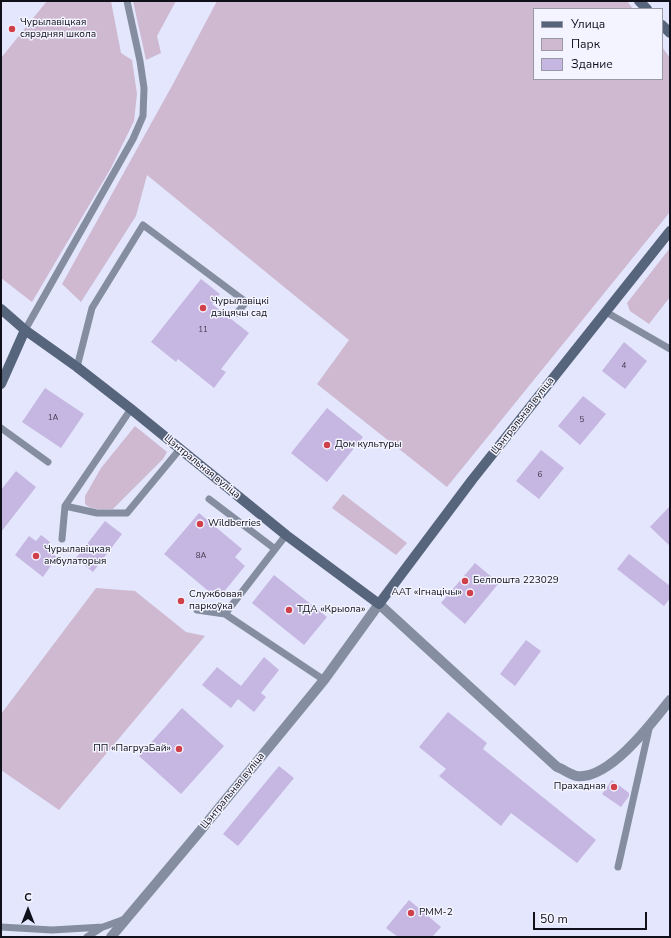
<!DOCTYPE html>
<html>
<head>
<meta charset="utf-8">
<style>
	body { margin:0 }
	#map { position:relative; width:671px; height:938px; overflow:hidden; background:#e3e6fc; font-family:"Nunito Sans",sans-serif }
	canvas { display:block }
	.frame { position:absolute; inset:0; border:2px solid #10101a; pointer-events:none }
	.legend { position:absolute; left:533px; top:8px; width:130px; height:72px; box-sizing:border-box; background:#f3f4ff; border:1px solid #9899a3; margin:0; padding:5px 7px; list-style:none; font-size:12px; color:#10101a }
	.legend li { display:flex; align-items:center; gap:8px; height:20px }
	.legend b { width:20px; border:1px solid #9899a3 }
	.north { position:absolute; left:8px; top:890px; width:40px; height:40px; -webkit-text-stroke:3px #f3f4ff; paint-order:stroke; rotate:0deg; font-size:11px; font-weight:700; line-height:16px; text-align:center; color:#10101a }
	.north::after { content:''; display:block; margin:auto; width:14px; height:18px; background:#10101a; clip-path:polygon(50% 0,100% 100%,50% 72%,0 100%) }
	.scale { position:absolute; left:533px; top:912px; width:114px; height:18px; box-sizing:border-box; border:2px solid #10101a; border-top:0; padding-left:5px; font-size:12px; line-height:14px; white-space:nowrap; color:#10101a; -webkit-text-stroke:3px #f3f4ff; paint-order:stroke }
</style>
</head>
<body>
<div id="map">
<canvas width="671" height="938"></canvas>
<div class="frame"></div>
<ul class="legend">
<li><b style="height:5px;background:#56647c"></b>Улица</li>
<li><b style="height:11px;background:#ceb9d1"></b>Парк</li>
<li><b style="height:11px;background:#c6b6e2"></b>Здание</li>
</ul>
<div class="north">С</div>
<div class="scale">50 m</div>
</div>
<script>
const context = document.querySelector('canvas').getContext('2d');
context.lineJoin = 'round';
function fillPath(path, color) { context.fillStyle = color; context.fill(path, 'evenodd'); }
function strokePath(path, color, width, dash) { context.strokeStyle = color; context.lineWidth = width; context.lineCap = dash ? 'butt' : 'round'; context.setLineDash(dash || []); context.stroke(path); }
function drawText(font, color, halo, rows, align = 'center') {
  context.font = font + ' "Nunito Sans",sans-serif'; context.lineWidth = 3; context.setLineDash([]); context.textBaseline = 'middle'; context.strokeStyle = halo; context.fillStyle = color; for (const [text, x, y, turn = 0] of rows) {
    context.save(); context.translate(x, y); context.rotate((+turn || 0) * Math.PI / 180); context.textAlign = isNaN(turn) ? turn : align; if (halo) context.strokeText(text, 0, 0); context.fillText(text, 0, 0); context.restore();
  }
}
fillPath(new Path2D(`
	M 47,1 L 111,1 L 121,53 L 132,60 L 137,94 L 134,121 L 111,168 L 32,302 L 1,278 L 1,58 Z
	M 133,1 L 176,1 L 157,36 L 161,53 L 146,60 Z
	M 217,1 L 627,1 L 633,9 L 534,9 L 534,79 L 662,79 L 662,47 L 670,58 L 670,212 L 447,487 L 317,384 L 349,340 L 147,175 L 136,216 L 81,302 L 62,284 L 173,84 Z
	M 670,248 L 670,297 L 649,324 L 630,311 L 627,303 Z
	M 135,426 L 167,452 L 163,459 L 113,509 C 105,509 92,511 85,504 L 85,496 L 101,468 Z
	M 343,494 L 407,543 L 396,555 L 332,508 Z
	M 96,588 L 135,591 L 186,632 L 205,636 L 59,810 L 1,770 L 1,714 Z`), '#ceb9d1');
fillPath(new Path2D(`
	M 201,279 L 220,294 L 212,304 L 249,333 L 221,369 L 226,372 L 214,388 L 178,359 L 176,362 L 151,342 Z
	M 624,342 L 647,361 L 625,389 L 602,371 Z
	M 45,388 L 84,414 L 61,448 L 22,422 Z
	M 583,396 L 606,414 L 580,445 L 558,426 Z
	M 327,408 L 363,437 L 327,482 L 291,453 Z
	M 541,450 L 564,468 L 539,499 L 516,481 Z
	M 16,471 L 36,487 L 1,532 L 1,490 Z
	M 670,506 L 670,546 L 650,527 Z
	M 199,513 L 242,549 L 235,557 L 245,566 L 218,599 L 164,554 Z
	M 105,521 L 122,534 L 93,572 L 76,558 Z
	M 41,535 L 50,542 L 46,549 L 57,557 L 43,577 L 15,555 L 29,536 L 36,541 Z
	M 629,554 L 670,586 L 670,598 L 664,606 L 617,569 Z
	M 475,563 L 499,583 L 465,624 L 441,603 Z
	M 274,575 L 327,617 L 304,645 L 252,603 Z
	M 526,640 L 541,651 L 515,686 L 500,674 Z
	M 264,657 L 279,670 L 261,693 L 266,697 L 254,712 L 238,699 L 231,708 L 202,685 L 217,667 L 241,686 Z
	M 182,708 L 224,746 L 181,794 L 139,756 Z
	M 448,712 L 487,743 L 483,749 L 596,840 L 577,863 L 511,813 L 501,826 L 439,776 L 446,769 L 419,747 Z
	M 279,766 L 294,778 L 238,846 L 223,834 Z
	M 612,780 L 629,793 L 629,796 L 621,807 L 602,794 Z
	M 409,900 L 441,927 L 432,937 L 398,937 L 386,928 Z`), '#c6b6e2');
strokePath(new Path2D(`
	M 606,312 L 670,349
	M 25,330 L 133,139 L 143,116 L 144,88 L 140,61 L 127,1
	M 77,367 L 92,308 L 143,225 L 246,302 L 237,313
	M 1,428 L 48,462
	M 209,499 L 275,549
	M 65,506 L 97,513 L 127,513 L 180,449
	M 286,535 L 225,614 L 324,680
	M 62,539 L 65,506 L 131,409
	M 197,610 L 225,614
	M 618,867 L 649,729
	M 1,927 L 52,930 L 103,927 L 125,919
	M 87,937 L 101,928`), '#848ea0', 7);
strokePath(new Path2D(`
	M 111,937 L 196,836 L 324,680 L 379,604 L 557,767 C 563,769 571,775 577,776 C 609,780 652,723 670,700`), '#848ea0', 10);
strokePath(new Path2D(`
	M 639,1 L 647,9
	M 662,25 L 670,33
	M 1,309 L 25,330 L 77,367 L 131,409 L 286,535 L 379,604 L 472,480 L 670,231
	M 1,384 L 25,330`), '#56647c', 10);
for (const [x, y, r, color] of [
	[12,29,4,"#d0404a"],
	[203,308,4,"#d0404a"],
	[327,445,4,"#d0404a"],
	[200,524,4,"#d0404a"],
	[36,556,4,"#d0404a"],
	[465,581,4,"#d0404a"],
	[470,593,4,"#d0404a"],
	[181,601,4,"#d0404a"],
	[289,610,4,"#d0404a"],
	[179,749,4,"#d0404a"],
	[614,787,4,"#d0404a"],
	[411,913,4,"#d0404a"]
]) { const dot = new Path2D(); dot.arc(x, y, r, 0, 2 * Math.PI); context.fillStyle = color; context.fill(dot); strokePath(dot, '#f3f4ff', 1.5); }
drawText('8px', '#3e3a4c', null, [
	["11",203,330],
	["4",624,366],
	["1А",53,418],
	["5",582,420],
	["6",540,475],
	["8А",201,556]
]);
drawText('10px', '#10101a', '#f3f4ff', [
	["Чурылавіцкая",20,23],
	["сярэдняя школа",20,35],
	["Чурылавіцкі",211,302],
	["дзіцячы сад",211,314],
	["Дом культуры",335,445],
	["Wildberries",208,524],
	["Чурылавіцкая",44,550],
	["амбулаторыя",44,562],
	["Белпошта 223029",473,581],
	["ААТ «Ігнацічы»",462,593,"right"],
	["Службовая",189,595],
	["паркоўка",189,607],
	["ТДА «Крыола»",297,610],
	["ПП «ПагрузБай»",171,749,"right"],
	["Прахадная",606,787,"right"],
	["РММ-2",419,913]
], 'left');
drawText('10px', '#10101a', '#f3f4ff', [
	["Цэнтральная вуліца",523,416,-52],
	["Цэнтральная вуліца",202,467,39],
	["Цэнтральная вуліца",233,791,-51]
]);
</script>
</body>
</html>
